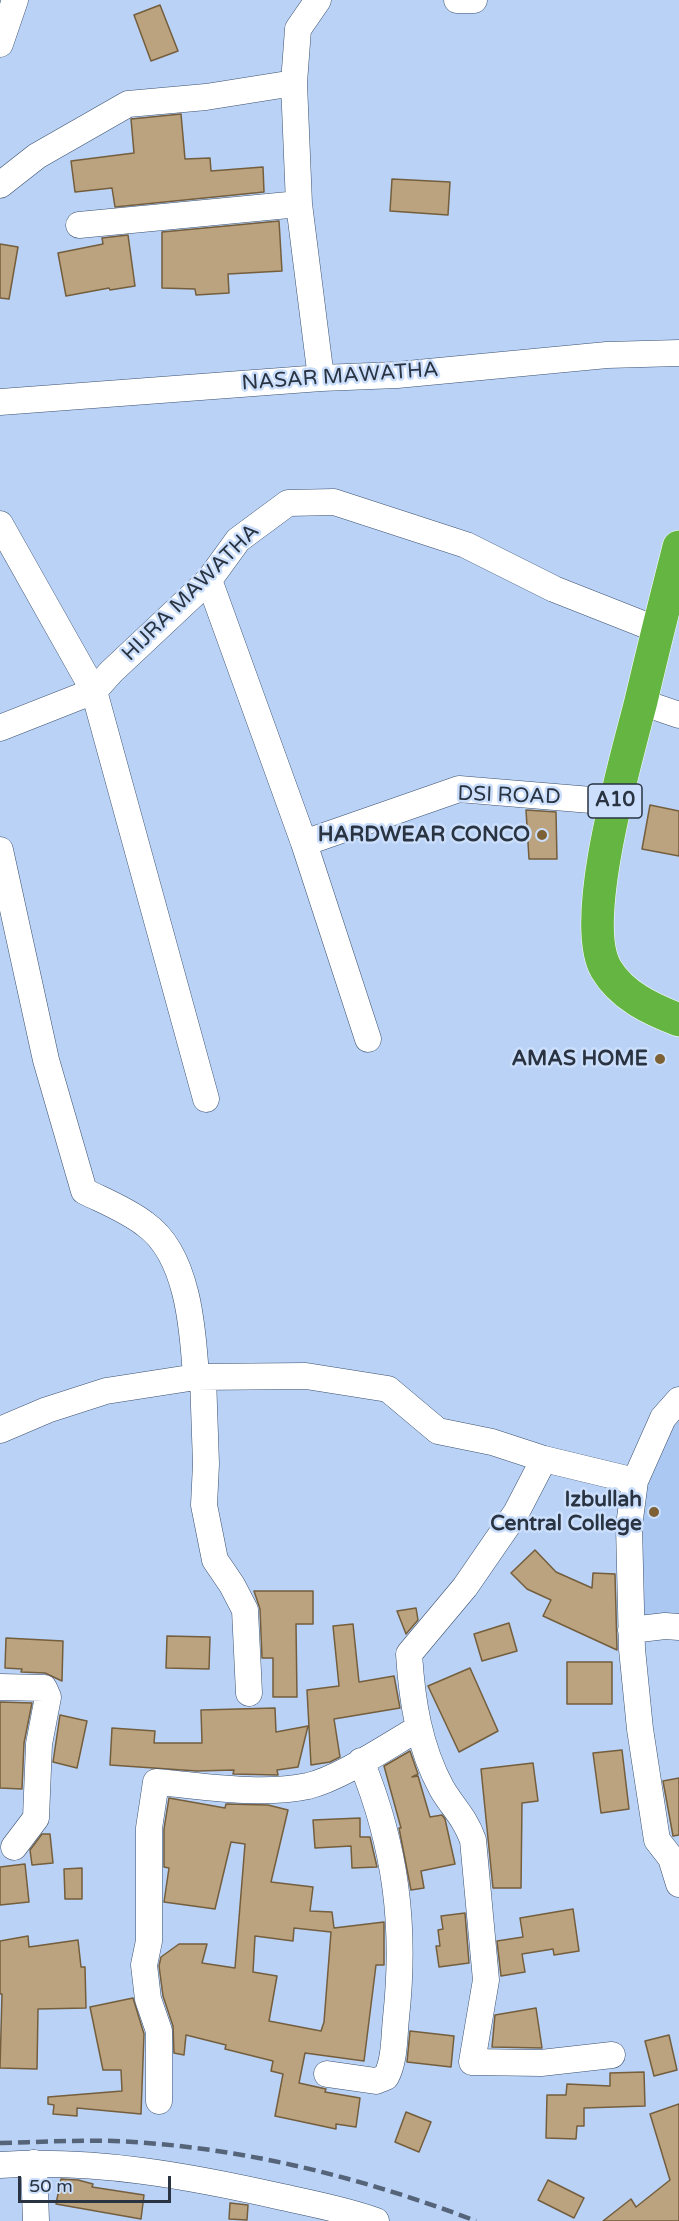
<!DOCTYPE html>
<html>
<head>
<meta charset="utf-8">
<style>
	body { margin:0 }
	#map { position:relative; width:679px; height:2221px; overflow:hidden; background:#b9d2f6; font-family:"Varela Round",sans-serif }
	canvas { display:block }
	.scale { position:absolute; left:18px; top:2176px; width:153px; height:27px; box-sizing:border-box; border:3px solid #293341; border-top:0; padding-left:8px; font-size:18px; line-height:21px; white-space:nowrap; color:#293341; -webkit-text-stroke:4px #cbdffc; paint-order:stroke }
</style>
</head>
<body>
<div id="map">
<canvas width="679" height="2221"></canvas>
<div class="scale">50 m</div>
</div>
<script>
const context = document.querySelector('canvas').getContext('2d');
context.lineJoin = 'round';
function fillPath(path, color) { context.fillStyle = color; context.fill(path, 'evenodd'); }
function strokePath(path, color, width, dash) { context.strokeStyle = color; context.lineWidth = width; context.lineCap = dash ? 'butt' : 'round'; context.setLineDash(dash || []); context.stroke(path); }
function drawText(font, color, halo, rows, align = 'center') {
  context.font = font + ' "Varela Round",sans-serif'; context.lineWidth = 5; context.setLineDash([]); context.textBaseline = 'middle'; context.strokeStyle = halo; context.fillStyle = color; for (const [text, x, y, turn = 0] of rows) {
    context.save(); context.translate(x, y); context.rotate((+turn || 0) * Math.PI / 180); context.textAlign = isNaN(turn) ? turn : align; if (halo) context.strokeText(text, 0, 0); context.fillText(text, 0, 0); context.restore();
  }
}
fillPath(new Path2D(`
	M 679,1400 L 679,1627 L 631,1630 L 629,1526 Z`), '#abc8f2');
const building = new Path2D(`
	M 160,5 L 178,51 L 151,61 L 134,15 Z
	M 181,114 L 185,159 L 210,158 L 211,171 L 263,167 L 264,192 L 115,207 L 112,188 L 75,192 L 71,161 L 134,153 L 131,119 Z
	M 392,179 L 450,182 L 448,215 L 390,211 Z
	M 279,221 L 282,271 L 228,274 L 229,293 L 196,295 L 195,289 L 162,288 L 162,232 Z
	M 128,235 L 135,286 L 110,290 L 109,288 L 66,296 L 58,253 L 103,244 L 102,238 Z
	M 0,244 L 18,247 L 9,299 L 0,298 Z
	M 650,805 L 679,811 L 679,856 L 642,849 Z
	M 526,810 L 556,812 L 557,859 L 529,859 Z
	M 535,1550 L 556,1572 L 592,1588 L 593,1573 L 615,1574 L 617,1650 L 543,1616 L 551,1600 L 527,1589 L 511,1573 Z
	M 254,1591 L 313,1591 L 313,1624 L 296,1624 L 297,1697 L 273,1697 L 273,1658 L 262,1658 L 260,1609 Z
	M 416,1608 L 418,1620 L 406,1634 L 397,1611 Z
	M 509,1623 L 517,1651 L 482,1661 L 474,1634 Z
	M 353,1624 L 359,1682 L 394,1676 L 400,1708 L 334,1719 L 340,1757 L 330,1762 L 311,1765 L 307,1690 L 339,1686 L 333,1626 Z
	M 167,1636 L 210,1637 L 209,1669 L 166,1668 Z
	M 6,1638 L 63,1641 L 62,1681 L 45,1673 L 21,1672 L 22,1669 L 5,1668 Z
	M 567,1662 L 612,1662 L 612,1704 L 567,1704 Z
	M 470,1668 L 498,1731 L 459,1752 L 428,1686 Z
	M 0,1702 L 32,1703 L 24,1743 L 22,1789 L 0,1788 Z
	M 275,1708 L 276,1732 L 308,1726 L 298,1767 L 277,1770 L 278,1775 L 233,1774 L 234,1770 L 197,1771 L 110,1765 L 112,1728 L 155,1731 L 154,1743 L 202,1743 L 201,1710 Z
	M 60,1715 L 87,1721 L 77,1768 L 53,1762 Z
	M 622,1750 L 629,1809 L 601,1813 L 593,1753 Z
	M 410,1751 L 418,1774 L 412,1777 L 418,1776 L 430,1817 L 442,1815 L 445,1819 L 455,1864 L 421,1871 L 424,1888 L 411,1890 L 399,1828 L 401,1828 L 384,1766 Z
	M 533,1763 L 538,1801 L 522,1803 L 521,1888 L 493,1888 L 481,1769 Z
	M 679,1778 L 679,1835 L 673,1836 L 663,1781 Z
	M 169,1798 L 225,1808 L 226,1804 L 268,1805 L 288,1810 L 271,1882 L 313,1887 L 310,1911 L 332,1912 L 334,1928 L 384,1922 L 384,1965 L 376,1965 L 364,2061 L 305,2053 L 299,2083 L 326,2089 L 325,2092 L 360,2098 L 356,2127 L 336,2124 L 336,2129 L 275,2116 L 283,2074 L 271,2071 L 273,2061 L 225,2049 L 226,2045 L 186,2035 L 184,2055 L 174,2053 L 173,2026 L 163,1996 L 159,1966 L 161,1957 L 179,1944 L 207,1944 L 202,1963 L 235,1968 L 245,1844 L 231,1842 L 215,1909 L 164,1902 L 169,1868 L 164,1867 L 164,1829 ZM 294,1928 L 331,1932 L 324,2022 L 321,2031 L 269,2021 L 277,1976 L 253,1972 L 255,1936 L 293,1941 Z
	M 360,1818 L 360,1837 L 370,1837 L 377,1867 L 352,1868 L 351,1846 L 315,1848 L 313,1820 Z
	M 42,1834 L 50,1834 L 53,1863 L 32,1865 L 30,1850 Z
	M 25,1864 L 29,1902 L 0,1905 L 0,1867 Z
	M 82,1868 L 82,1899 L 65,1899 L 64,1869 Z
	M 573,1909 L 579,1951 L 554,1955 L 553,1949 L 522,1954 L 525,1972 L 501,1976 L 497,1941 L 523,1937 L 520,1918 Z
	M 465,1913 L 469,1963 L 439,1967 L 436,1946 L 440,1946 L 438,1930 L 443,1929 L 441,1916 Z
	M 28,1936 L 29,1947 L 78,1940 L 81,1967 L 85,1967 L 86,2008 L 38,2009 L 37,2069 L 0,2068 L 2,1994 L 0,1994 L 0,1941 Z
	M 133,1998 L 144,2034 L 141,2114 L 77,2108 L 77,2116 L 53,2114 L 54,2105 L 48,2104 L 48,2097 L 122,2091 L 121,2070 L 103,2070 L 90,2007 Z
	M 536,2008 L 542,2048 L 492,2047 L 495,2015 Z
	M 410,2031 L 454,2036 L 451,2067 L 407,2062 Z
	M 669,2035 L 677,2070 L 654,2076 L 645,2041 Z
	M 644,2072 L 645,2106 L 584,2108 L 584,2126 L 577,2126 L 576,2139 L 546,2138 L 547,2095 L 566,2095 L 567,2084 L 610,2086 L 610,2073 Z
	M 679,2104 L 679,2221 L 603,2221 L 631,2199 L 636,2207 L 670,2180 L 650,2114 Z
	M 406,2112 L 431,2122 L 419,2152 L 395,2142 Z
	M 61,2179 L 78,2180 L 93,2184 L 92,2187 L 144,2195 L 141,2219 L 56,2204 Z
	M 548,2180 L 584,2198 L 574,2218 L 538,2200 Z
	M 230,2203 L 248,2205 L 247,2220 L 229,2219 Z`);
fillPath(building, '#bba37f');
strokePath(building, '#745e3d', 1.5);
const minor = new Path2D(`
	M 457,0 L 474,0
	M 0,44 L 15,0
	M 294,83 L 298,29 L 318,0
	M 0,185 L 37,156 L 128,104 L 206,97 L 294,83 L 299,204 L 321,378
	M 79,225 L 299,204
	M 0,402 L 321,378 L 397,375 L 607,355 L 679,353
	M 0,524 L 94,691 L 206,1099
	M 209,580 L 304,843 L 368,1039
	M 641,702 L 679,715
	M 0,728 L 94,691 L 111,672 L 209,580 L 238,540 L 288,503 L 334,502 L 466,545 L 554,589 L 658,630
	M 304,843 L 459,789 L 615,802
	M 0,850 L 46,1060 L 84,1191 C 104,1201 127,1210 145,1224 C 188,1254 193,1329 196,1377
	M 203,1377 L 206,1464 L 204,1505 L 215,1560 L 232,1585 L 245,1610 L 249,1693
	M 679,1400 L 663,1418 L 635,1481 L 629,1526 L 632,1649 L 640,1729 L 657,1840 L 671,1858 L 679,1884
	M 0,1430 L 47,1410 L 106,1391 L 196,1377 L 306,1376 L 388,1389 L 438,1431 L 492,1442 L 544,1459 L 635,1481
	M 544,1459 L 516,1513 L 465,1587 L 409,1654 C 412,1701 419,1747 442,1789 C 454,1809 464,1816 473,1840 L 486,1980 L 472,2062 L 541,2063 L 612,2055
	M 631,1630 L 665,1626 L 679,1627
	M 0,1687 L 44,1688 L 48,1697 L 39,1744 L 36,1818 L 14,1847
	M 327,2074 L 376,2081 L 386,2077 C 395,2060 394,2037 396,2018 C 406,1926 396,1847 361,1761
	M 159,2101 L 159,2031 L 148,1999 L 144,1965 L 149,1941 L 149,1828 L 156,1782 C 205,1786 260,1796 308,1786 C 341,1778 389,1745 419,1728
	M 34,2163 L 36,2221
	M 0,2165 C 96,2159 189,2176 282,2197 C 314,2204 346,2210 376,2221`);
const highway = new Path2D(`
	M 679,547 C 666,598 653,650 641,701 C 627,757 578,921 606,969 C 622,996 651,1009 679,1020`);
strokePath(minor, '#3b506e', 27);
strokePath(highway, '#fff', 34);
strokePath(minor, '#fff', 26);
strokePath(highway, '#64b541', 33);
strokePath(new Path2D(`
	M 0,2143 C 38,2142 76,2140 114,2141 C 238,2146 361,2177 476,2221`), '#556479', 4.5, [12, 6]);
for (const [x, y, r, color] of [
	[542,835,6,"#7d6134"],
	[660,1059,6,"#7d6134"],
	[654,1512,6,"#7d6134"]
]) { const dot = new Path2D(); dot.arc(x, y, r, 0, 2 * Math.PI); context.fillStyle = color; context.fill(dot); strokePath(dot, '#cbdffc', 2); }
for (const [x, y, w] of [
	[615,801,54]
]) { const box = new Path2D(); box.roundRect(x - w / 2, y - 17, w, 34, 4.5); context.fillStyle = '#cbdffc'; context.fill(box); strokePath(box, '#293341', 1.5); }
drawText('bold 20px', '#293341', null, [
	["A10",615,801]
]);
drawText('21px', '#293341', '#cbdffc', [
	["NASAR MAWATHA",340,377,-4],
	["HIJRA MAWATHA",191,593,-45],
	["DSI ROAD",509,796,2]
]);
drawText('bold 21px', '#293341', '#cbdffc', [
	["HARDWEAR CONCO",530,835],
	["AMAS HOME",648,1059],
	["Izbullah",642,1500],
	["Central College",642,1524]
], 'right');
</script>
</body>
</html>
